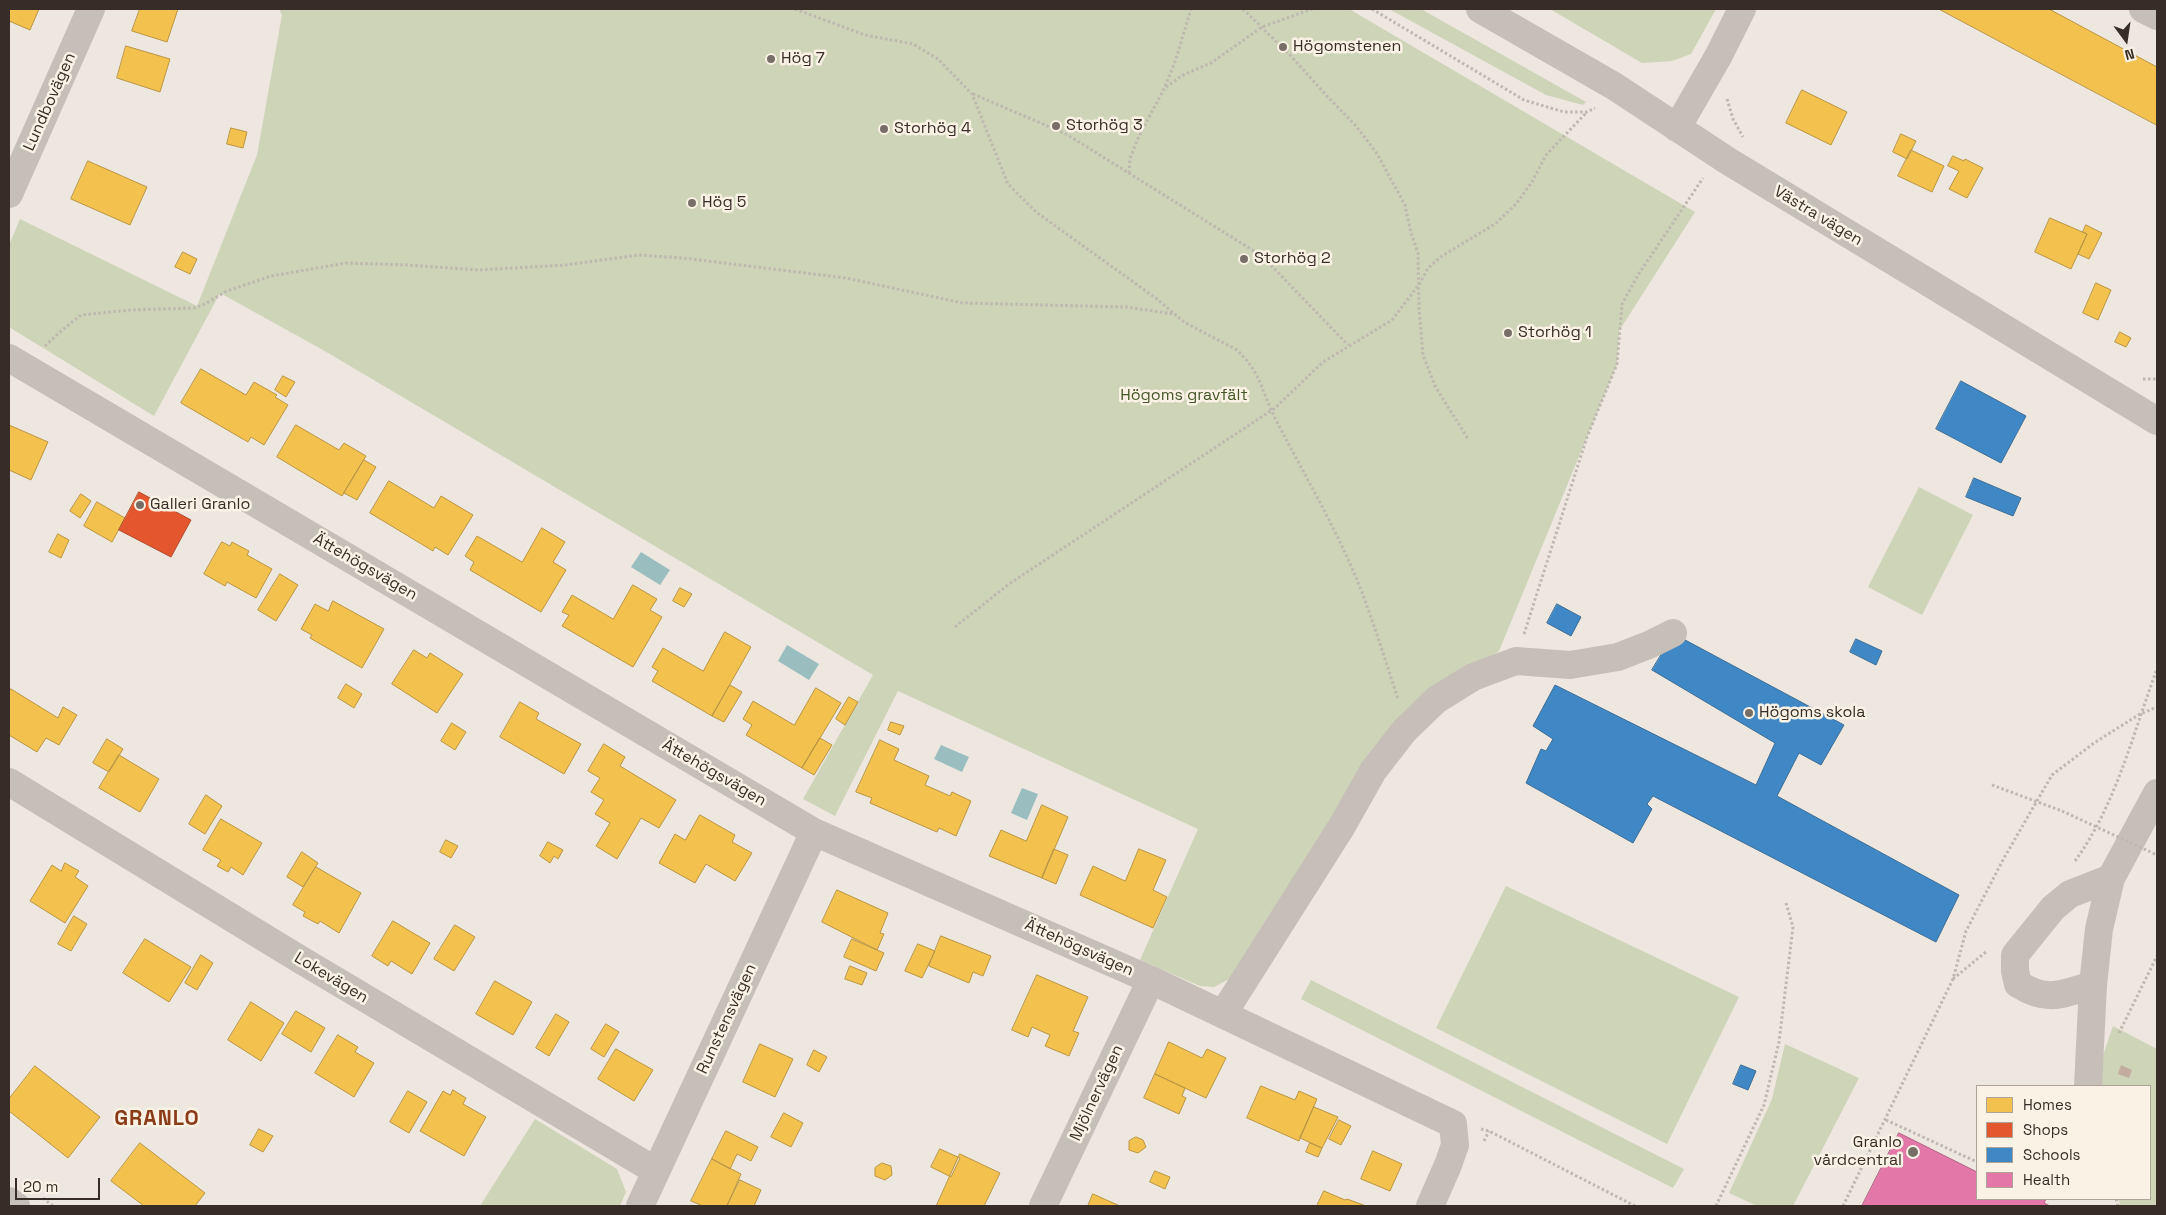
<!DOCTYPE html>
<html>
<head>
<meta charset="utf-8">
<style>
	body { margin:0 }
	#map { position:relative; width:2166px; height:1215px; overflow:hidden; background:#ede7df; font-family:"Space Grotesk",sans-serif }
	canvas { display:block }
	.frame { position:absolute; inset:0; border:10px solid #372d26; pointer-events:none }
	.legend { position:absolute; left:1976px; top:1085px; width:175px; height:115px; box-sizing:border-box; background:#fbf2e6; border:1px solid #ada399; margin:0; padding:6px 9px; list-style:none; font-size:15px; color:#372d26 }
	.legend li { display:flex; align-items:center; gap:10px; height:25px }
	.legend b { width:25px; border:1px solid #ada399 }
	.north { position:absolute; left:2101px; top:15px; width:50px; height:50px; -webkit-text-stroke:4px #fbf2e6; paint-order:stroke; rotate:166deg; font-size:14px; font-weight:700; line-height:20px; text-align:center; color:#372d26 }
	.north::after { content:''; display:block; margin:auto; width:18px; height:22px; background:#372d26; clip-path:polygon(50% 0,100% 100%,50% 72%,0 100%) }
	.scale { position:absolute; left:15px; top:1178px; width:85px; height:22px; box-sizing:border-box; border:2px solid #372d26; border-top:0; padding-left:6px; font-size:15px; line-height:18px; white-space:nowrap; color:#372d26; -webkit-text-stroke:4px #fbf2e6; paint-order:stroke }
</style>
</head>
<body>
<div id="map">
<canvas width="2166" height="1215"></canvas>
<div class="frame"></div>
<ul class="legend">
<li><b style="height:14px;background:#f2c14e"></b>Homes</li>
<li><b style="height:14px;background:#e4572e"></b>Shops</li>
<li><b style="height:14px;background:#3f88c5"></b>Schools</li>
<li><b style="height:14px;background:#e377a8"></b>Health</li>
</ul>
<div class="north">N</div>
<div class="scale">20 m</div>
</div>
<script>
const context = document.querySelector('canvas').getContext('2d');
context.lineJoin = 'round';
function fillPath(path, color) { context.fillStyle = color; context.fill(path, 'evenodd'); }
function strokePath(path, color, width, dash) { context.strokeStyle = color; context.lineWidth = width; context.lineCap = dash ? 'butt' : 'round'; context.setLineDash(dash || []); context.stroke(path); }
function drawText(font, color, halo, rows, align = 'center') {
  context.font = font + ' "Space Grotesk",sans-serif'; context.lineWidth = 5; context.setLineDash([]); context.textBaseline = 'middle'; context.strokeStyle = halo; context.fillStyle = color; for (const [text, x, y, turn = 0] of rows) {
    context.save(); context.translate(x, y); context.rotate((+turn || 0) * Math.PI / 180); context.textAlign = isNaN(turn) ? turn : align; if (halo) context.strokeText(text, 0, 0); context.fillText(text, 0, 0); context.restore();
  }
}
fillPath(new Path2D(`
	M 279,9 L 1349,9 L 1695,212 L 1619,331 L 1617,364 L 1499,651 L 1490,661 L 1455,680 L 1229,979 L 1214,987 L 1200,986 L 1140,960 L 1198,829 L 898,691 L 835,816 L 803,799 L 873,675 L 323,350 L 220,293 L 154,416 L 9,327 L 9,245 L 20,219 L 197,306 L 257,155 L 282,15 Z
	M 1389,9 L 1421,9 L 1586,102 L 1583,105 L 1546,95 Z
	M 1550,9 L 1716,9 L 1691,54 L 1672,61 L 1642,63 Z
	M 1919,487 L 1973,515 L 1922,615 L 1868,587 Z
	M 1506,886 L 1739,997 L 1667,1144 L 1436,1028 Z
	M 1311,980 L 1684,1169 L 1673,1188 L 1301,999 Z
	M 2113,1026 L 2157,1049 L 2157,1206 L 2121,1206 L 2118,1199 L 2150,1199 L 2150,1086 L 2097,1086 L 2096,1076 Z
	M 1785,1044 L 1859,1078 L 1793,1206 L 1757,1206 L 1729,1193 L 1772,1099 Z
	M 535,1119 L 617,1169 L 626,1192 L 620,1206 L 480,1206 Z`), '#cdd4b8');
fillPath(new Path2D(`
	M 641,552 L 670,570 L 660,585 L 631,567 Z
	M 787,645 L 819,664 L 809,680 L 778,661 Z
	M 941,745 L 969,757 L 962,772 L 934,759 Z
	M 1022,788 L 1038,794 L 1027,820 L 1011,813 Z`), '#9abec0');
const homes = new Path2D(`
	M 9,9 L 39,9 L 30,30 L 9,21 Z
	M 140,9 L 178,9 L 167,42 L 132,31 Z
	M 1939,9 L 2049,9 L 2157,67 L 2157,125 Z
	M 126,46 L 170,59 L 160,92 L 117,78 Z
	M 1802,90 L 1847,112 L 1831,145 L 1786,123 Z
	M 231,128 L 247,132 L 243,148 L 227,144 Z
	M 1901,134 L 1916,141 L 1907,159 L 1893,152 Z
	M 1911,150 L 1944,166 L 1932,192 L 1898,176 Z
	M 1953,156 L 1964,161 L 1965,159 L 1983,168 L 1967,198 L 1949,189 L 1959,171 L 1948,166 Z
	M 88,161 L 147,187 L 130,225 L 71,199 Z
	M 2050,218 L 2087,234 L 2071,269 L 2035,252 Z
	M 2086,225 L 2102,233 L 2089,259 L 2078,254 L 2087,234 L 2083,232 Z
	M 183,252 L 197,259 L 190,274 L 175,267 Z
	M 2096,283 L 2111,290 L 2098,320 L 2083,313 Z
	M 2120,332 L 2131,338 L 2126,347 L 2115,342 Z
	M 201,369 L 246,395 L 254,382 L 277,395 L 275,397 L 288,405 L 264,445 L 251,437 L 248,442 L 181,403 Z
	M 283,376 L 295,382 L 286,397 L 275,390 Z
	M 9,425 L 48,442 L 31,480 L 9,470 Z
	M 296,425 L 339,450 L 344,443 L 366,456 L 342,496 L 277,457 Z
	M 364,460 L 376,467 L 357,500 L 344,493 Z
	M 389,481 L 434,508 L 441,496 L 473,515 L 448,555 L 435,547 L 433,551 L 370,513 Z
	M 81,494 L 91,501 L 80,518 L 70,511 Z
	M 97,502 L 125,518 L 112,542 L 84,526 Z
	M 542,528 L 565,542 L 553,562 L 566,570 L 541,612 L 470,570 L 474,562 L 465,556 L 477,536 L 522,562 Z
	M 58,534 L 69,540 L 61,558 L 49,552 Z
	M 222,542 L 230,546 L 232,542 L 249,551 L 247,555 L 272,569 L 256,598 L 227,582 L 225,586 L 204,574 Z
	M 280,574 L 298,585 L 276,621 L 258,610 Z
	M 633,585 L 657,599 L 650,610 L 662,617 L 633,667 L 562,626 L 569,615 L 562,612 L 572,595 L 613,619 Z
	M 680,588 L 692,594 L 684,607 L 673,601 Z
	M 333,601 L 384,629 L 362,668 L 310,638 L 312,635 L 301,629 L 315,604 L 328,611 Z
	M 725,632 L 751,647 L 712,716 L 652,681 L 658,671 L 652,667 L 663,648 L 703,671 Z
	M 414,650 L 427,658 L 430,653 L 463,674 L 437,713 L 392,684 Z
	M 346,684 L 362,694 L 354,708 L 338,698 Z
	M 730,685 L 742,692 L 724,722 L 712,716 Z
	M 816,688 L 841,703 L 802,768 L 746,735 L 752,725 L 743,719 L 753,701 L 794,725 Z
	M 11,689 L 58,718 L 63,707 L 77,715 L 59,745 L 46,738 L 37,752 L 9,735 L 9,693 Z
	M 849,697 L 858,702 L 845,725 L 836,719 Z
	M 520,702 L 539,713 L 536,719 L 581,744 L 564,774 L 500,737 Z
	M 891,722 L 904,726 L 900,735 L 888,730 Z
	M 452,723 L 466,732 L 455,750 L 441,741 Z
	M 820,738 L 832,745 L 814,775 L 802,768 Z
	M 107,739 L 123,749 L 109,772 L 93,763 Z
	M 880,740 L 899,749 L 894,760 L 929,776 L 925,785 L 950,796 L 952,792 L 971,801 L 956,836 L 939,828 L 937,832 L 870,803 L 872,798 L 856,792 Z
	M 604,744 L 625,757 L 620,766 L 676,800 L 659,828 L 641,818 L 617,859 L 596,846 L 610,823 L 595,814 L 604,800 L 591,792 L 600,778 L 588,771 Z
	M 119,755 L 159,779 L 140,812 L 99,788 Z
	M 206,795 L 222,806 L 205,834 L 189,824 Z
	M 1042,805 L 1068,817 L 1042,878 L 989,856 L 1001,830 L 1026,841 Z
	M 700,815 L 735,835 L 732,842 L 752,853 L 735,881 L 706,864 L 695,883 L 659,863 L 675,834 L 685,840 Z
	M 221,819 L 262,843 L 243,875 L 231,867 L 228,872 L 217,866 L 221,860 L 203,850 Z
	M 446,840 L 458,846 L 451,858 L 440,852 Z
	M 548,842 L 563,850 L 558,859 L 554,856 L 550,863 L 540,856 Z
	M 1054,849 L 1068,855 L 1056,884 L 1042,878 Z
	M 1139,849 L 1166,860 L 1153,890 L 1167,897 L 1153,928 L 1080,895 L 1093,866 L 1125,881 Z
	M 302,852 L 318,863 L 303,887 L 287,877 Z
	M 65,863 L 79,871 L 75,877 L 88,886 L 65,923 L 30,901 L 52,865 L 61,871 Z
	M 316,867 L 361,893 L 339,933 L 320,921 L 318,924 L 303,916 L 305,912 L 293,905 Z
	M 837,890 L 888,913 L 880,933 L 884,934 L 877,950 L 822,922 Z
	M 74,916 L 87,924 L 71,951 L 58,944 Z
	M 393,921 L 430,943 L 412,974 L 391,961 L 388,966 L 372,956 Z
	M 455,925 L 475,937 L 454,971 L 434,959 Z
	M 941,936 L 991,956 L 983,976 L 973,972 L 969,983 L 929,966 Z
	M 145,939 L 191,967 L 169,1002 L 123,973 Z
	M 852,939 L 884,953 L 876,971 L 844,957 Z
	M 918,944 L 935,951 L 922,978 L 905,971 Z
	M 201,955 L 213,963 L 197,990 L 185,983 Z
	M 850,966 L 867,973 L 862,985 L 845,979 Z
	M 1037,975 L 1088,997 L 1073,1031 L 1079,1033 L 1069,1056 L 1045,1046 L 1050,1035 L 1032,1027 L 1028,1037 L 1012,1030 Z
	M 495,981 L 532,1002 L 513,1035 L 476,1014 Z
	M 251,1002 L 284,1023 L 261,1061 L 228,1040 Z
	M 296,1011 L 325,1028 L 311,1052 L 282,1034 Z
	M 556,1014 L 569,1022 L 549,1056 L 536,1048 Z
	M 606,1024 L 619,1032 L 604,1057 L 591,1049 Z
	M 338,1035 L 358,1047 L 355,1052 L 374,1063 L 354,1097 L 315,1073 Z
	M 1169,1042 L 1202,1058 L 1207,1049 L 1226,1058 L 1206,1098 L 1155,1074 Z
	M 760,1044 L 793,1059 L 775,1097 L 743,1082 Z
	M 616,1049 L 653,1070 L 634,1101 L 598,1079 Z
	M 814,1050 L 827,1057 L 819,1072 L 807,1065 Z
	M 35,1066 L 100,1117 L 68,1158 L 9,1111 L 9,1099 Z
	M 1155,1074 L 1185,1088 L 1182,1096 L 1186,1098 L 1179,1114 L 1144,1098 Z
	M 1261,1086 L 1295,1100 L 1299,1091 L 1317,1099 L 1299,1141 L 1247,1118 Z
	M 453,1090 L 466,1098 L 463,1104 L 486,1117 L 464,1156 L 420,1131 L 443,1091 L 450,1095 Z
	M 408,1091 L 427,1102 L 409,1133 L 390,1122 Z
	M 1314,1107 L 1338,1117 L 1322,1148 L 1300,1138 Z
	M 784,1113 L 803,1123 L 791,1147 L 771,1137 Z
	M 1339,1120 L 1351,1126 L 1341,1145 L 1329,1139 Z
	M 259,1129 L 273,1136 L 263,1152 L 250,1145 Z
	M 726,1131 L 758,1147 L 751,1161 L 737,1154 L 730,1169 L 712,1159 Z
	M 1136,1137 L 1143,1140 L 1146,1147 L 1138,1153 L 1129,1150 L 1129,1141 Z
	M 140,1143 L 205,1193 L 195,1206 L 144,1206 L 111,1181 Z
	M 1310,1143 L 1322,1148 L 1318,1157 L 1306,1152 Z
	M 940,1149 L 960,1158 L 951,1177 L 931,1167 Z
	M 1373,1151 L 1402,1164 L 1390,1191 L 1361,1179 Z
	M 960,1154 L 1000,1173 L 984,1206 L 941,1206 L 937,1205 Z
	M 712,1159 L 741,1174 L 727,1206 L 703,1206 L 691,1201 Z
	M 882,1163 L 891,1166 L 892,1175 L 885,1180 L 875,1176 L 875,1168 Z
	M 1155,1171 L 1170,1177 L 1165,1189 L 1150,1182 Z
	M 740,1180 L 761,1190 L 754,1206 L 727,1206 Z
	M 1324,1191 L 1345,1200 L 1347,1199 L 1366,1206 L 1317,1206 Z
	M 1093,1194 L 1120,1206 L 1088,1206 Z`);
fillPath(homes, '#f2c14e');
strokePath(homes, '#ba9542', 1);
const shops = new Path2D(`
	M 139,492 L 191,520 L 171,557 L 119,530 Z`);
fillPath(shops, '#e4572e');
strokePath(shops, '#b04a2c', 1);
const schools = new Path2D(`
	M 1961,381 L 2026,416 L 2001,463 L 1936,429 Z
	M 1974,478 L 2021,498 L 2013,516 L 1966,497 Z
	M 1557,604 L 1581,617 L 1571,636 L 1547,623 Z
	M 1674,634 L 1844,725 L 1821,765 L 1799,753 L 1777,796 L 1959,895 L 1936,942 L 1653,796 L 1647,804 L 1652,809 L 1633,843 L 1526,783 L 1541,749 L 1546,751 L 1553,739 L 1533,726 L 1555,685 L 1756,785 L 1775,743 L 1652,670 Z
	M 1856,639 L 1882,651 L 1876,665 L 1850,652 Z
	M 1741,1065 L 1756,1071 L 1748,1090 L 1733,1084 Z`);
fillPath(schools, '#3f88c5');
strokePath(schools, '#3d6d95', 1);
const health = new Path2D(`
	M 1899,1133 L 1977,1172 L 1977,1199 L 2046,1199 L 2044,1203 L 2050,1206 L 1862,1206 Z`);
fillPath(health, '#e377a8');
strokePath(health, '#af6181', 1);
fillPath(new Path2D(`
	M 2121,1065 L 2132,1070 L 2129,1078 L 2118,1074 Z`), '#c2ab9f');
strokePath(new Path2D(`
	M 795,9 L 865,35 L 913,44 L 938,59 L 972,94 L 1008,184 L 1036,212 L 1157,299 L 1184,322 L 1237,350 C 1263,375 1261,392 1277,422 C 1305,476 1337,530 1360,587 C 1374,624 1386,662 1398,699
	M 1243,9 L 1290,55 L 1326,95 L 1356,126 L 1376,152 L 1405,205 L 1411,233 L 1418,253 L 1419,308 L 1423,355 L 1435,386 L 1468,439
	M 1372,9 L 1524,100 L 1564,112 L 1587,112 L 1595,108
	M 1166,87 L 1183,75 L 1211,63 L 1262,27 L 1312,9
	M 973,94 L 1066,134 L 1262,256 L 1348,345
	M 1727,99 L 1733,119 L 1743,137
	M 1129,173 L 1130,159 L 1138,138 L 1164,89 L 1175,62 L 1191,9
	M 45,346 L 61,331 L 81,315 L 130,310 L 194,308 L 203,305 L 227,291 L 271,276 L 346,263 L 407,265 L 479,270 L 565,265 L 639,255 L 683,258 L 846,278 L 963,303 L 1126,307 L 1174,314
	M 2143,379 L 2157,379
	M 955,627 L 1009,584 L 1275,408 L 1323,362 L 1392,320 L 1420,283 L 1428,268 L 1442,256 L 1495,224 L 1516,204 L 1532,182 L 1546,155 L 1587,112
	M 1524,634 L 1587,437 L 1617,364 L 1622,304 L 1638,275 L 1703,178
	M 1992,785 L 2062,811
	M 2075,861 C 2116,805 2133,733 2157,669
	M 1953,979 L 1987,951
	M 2119,1033 L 2157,956
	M 1886,1120 L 1977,1162
	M 1481,1129 L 1489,1131 L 1635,1206
	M 1484,1141 L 1489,1131
	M 43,1198 L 53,1206
	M 2116,1199 L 2118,1206
	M 1716,1206 L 1764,1105 L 1779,1042 L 1793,927 L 1786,903
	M 1843,1206 L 1953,979 L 1966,931 L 2004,858 L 2052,775 L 2094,743 L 2140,714 L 2157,707`), '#bfb8b0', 3, [2.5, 2.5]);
strokePath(new Path2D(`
	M 1480,9 L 1614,86 L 1728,161 L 2157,421
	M 2143,9 L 2157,16
	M 1677,128 L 1719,55 L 1742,9
	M 9,194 L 91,9
	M 9,358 L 814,832 L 1151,980 L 1453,1124 L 1455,1145 L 1448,1165 L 1430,1206
	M 9,782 L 301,960 L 656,1171
	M 2093,985 C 2062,994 2048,1003 2018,984 L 2015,971 L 2015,955 L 2053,908 L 2070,894 L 2111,878
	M 1223,1014 L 1342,826 L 1373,771 L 1404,731 L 1436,700 L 1473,677 L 1516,661 L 1570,665 L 1618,657 L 1651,644 L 1673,633
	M 2088,1086 L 2093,985 L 2099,929 L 2111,878 L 2157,793
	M 9,1201 L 16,1206
	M 640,1206 L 814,832
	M 1043,1206 L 1151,980`), '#c6bfb8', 28);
strokePath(new Path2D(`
	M 2062,811 L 2157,855`), '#bfb8b0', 3, [2.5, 2.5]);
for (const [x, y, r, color] of [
	[1283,47,5,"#776e67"],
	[771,59,5,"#776e67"],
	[1056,126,5,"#776e67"],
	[884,129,5,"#776e67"],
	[692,203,5,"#776e67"],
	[1244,259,5,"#776e67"],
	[1508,333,5,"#776e67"],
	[140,505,5,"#776e67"],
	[1749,713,5,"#776e67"],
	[1913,1152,6,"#776e67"]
]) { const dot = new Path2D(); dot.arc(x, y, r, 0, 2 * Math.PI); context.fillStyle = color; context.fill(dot); strokePath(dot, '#fbf2e6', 2); }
drawText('16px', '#372d26', '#fbf2e6', [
	["Högomstenen",1293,47],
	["Hög 7",781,59],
	["Storhög 3",1066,126],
	["Storhög 4",894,129],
	["Hög 5",702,203],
	["Storhög 2",1254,259],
	["Storhög 1",1518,333],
	["Galleri Granlo",150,505],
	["Högoms skola",1759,713],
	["Granlo",1902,1143,"right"],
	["vårdcentral",1902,1161,"right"]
], 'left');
drawText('16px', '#372d26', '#fbf2e6', [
	["Lundbovägen",50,102,-66],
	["Västra vägen",1818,216,31],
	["Ättehögsvägen",365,567,30],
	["Ättehögsvägen",714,773,30],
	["Ättehögsvägen",1079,948,24],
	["Lokevägen",331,978,31],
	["Runstensvägen",727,1019,-65],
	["Mjölnervägen",1097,1093,-65]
]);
drawText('16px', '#445728', '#fbf2e6', [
	["Högoms gravfält",1184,396]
]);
context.letterSpacing = '1px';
drawText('bold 21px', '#8c3b19', '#fbf2e6', [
	["GRANLO",157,1119]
]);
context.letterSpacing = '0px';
</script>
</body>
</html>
